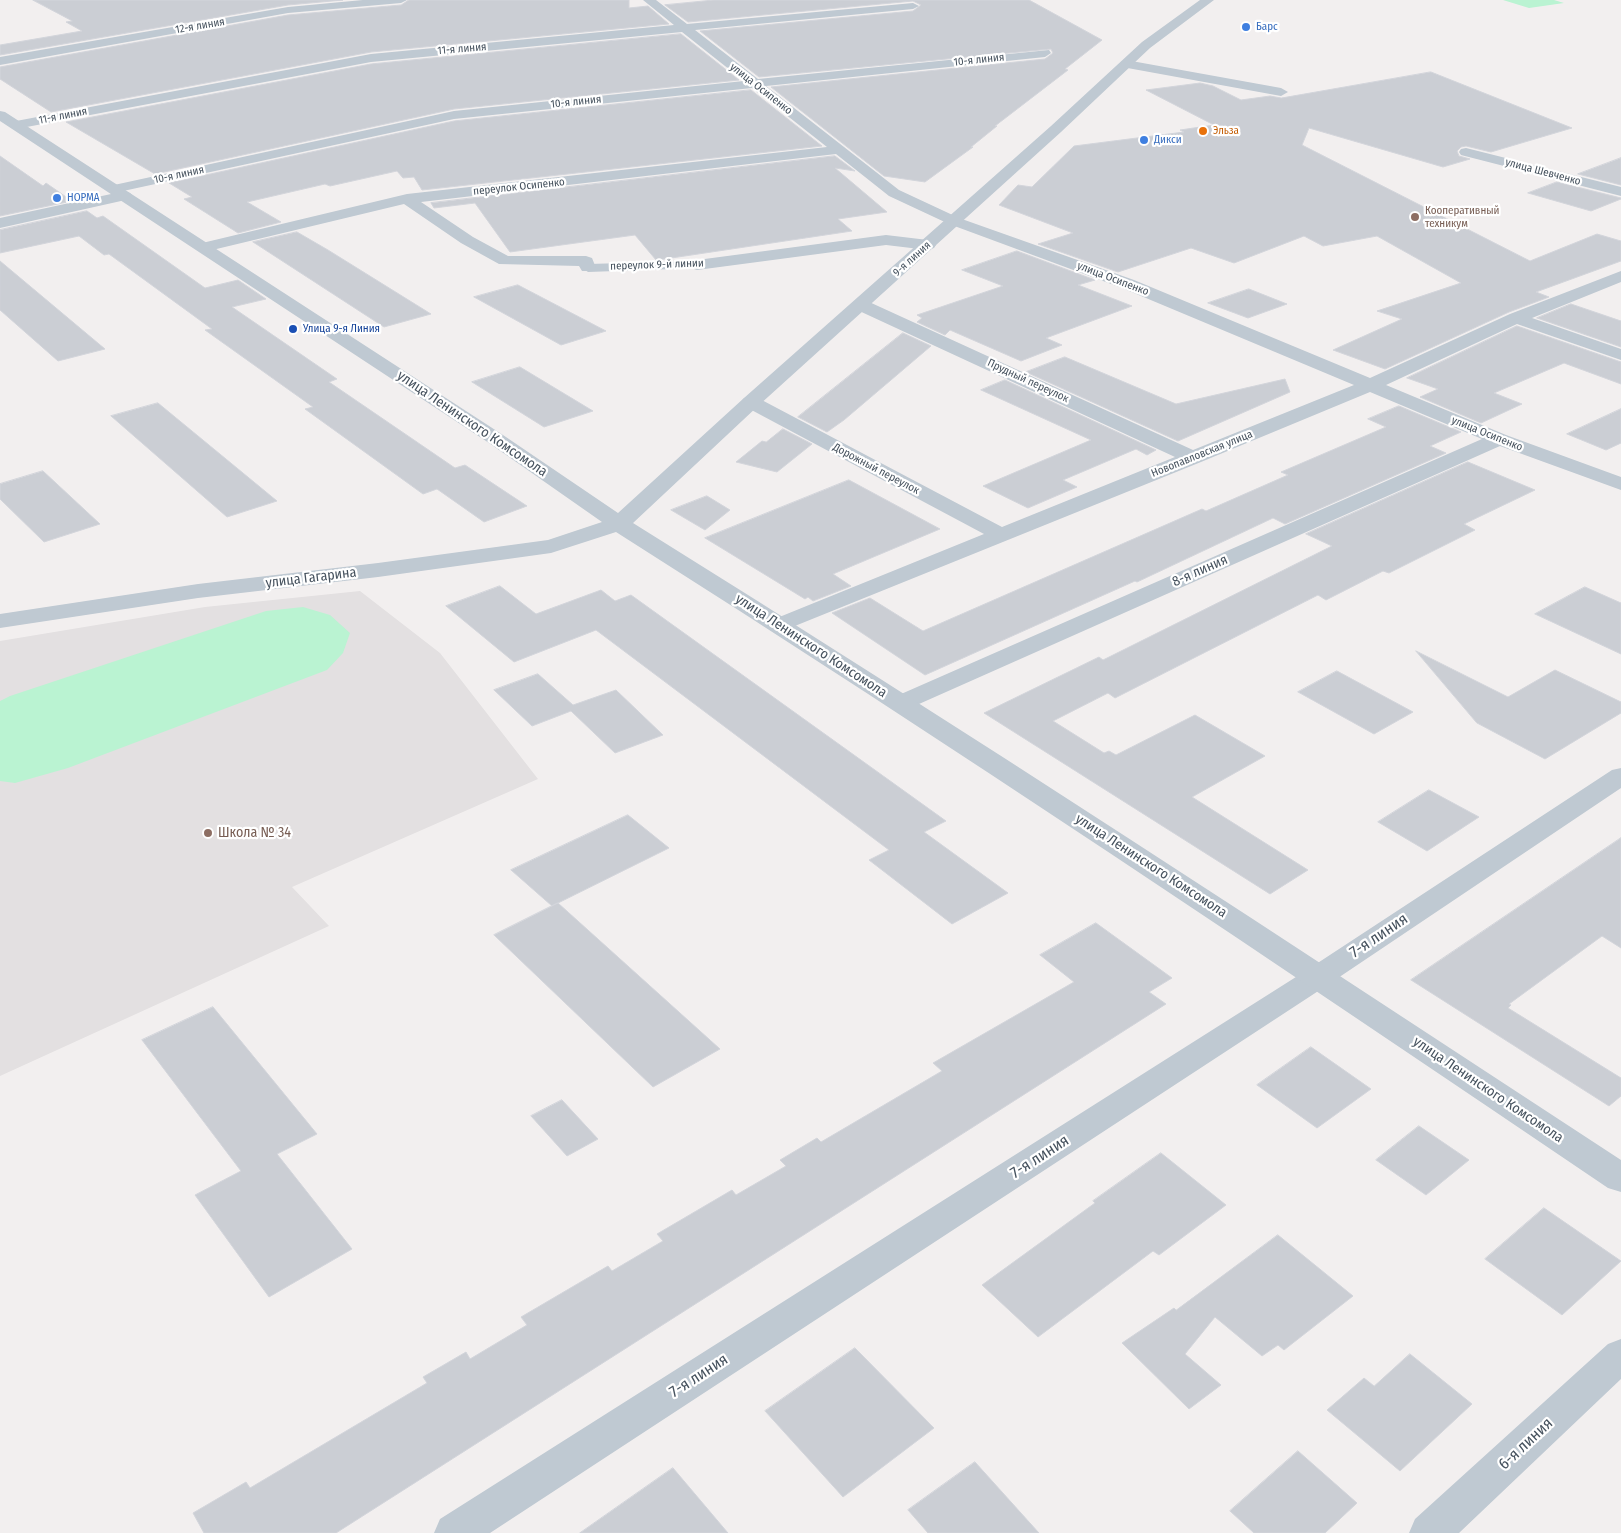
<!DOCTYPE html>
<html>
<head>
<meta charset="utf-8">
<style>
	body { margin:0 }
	canvas { display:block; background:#f2efef }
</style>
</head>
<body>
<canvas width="1621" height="1533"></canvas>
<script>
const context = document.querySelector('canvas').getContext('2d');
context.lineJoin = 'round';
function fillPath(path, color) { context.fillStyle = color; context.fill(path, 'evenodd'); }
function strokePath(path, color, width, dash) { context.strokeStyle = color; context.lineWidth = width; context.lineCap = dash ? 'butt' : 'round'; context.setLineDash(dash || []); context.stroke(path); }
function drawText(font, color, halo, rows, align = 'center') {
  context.font = font + ' "Fira Sans Condensed",sans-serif'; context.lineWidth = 4.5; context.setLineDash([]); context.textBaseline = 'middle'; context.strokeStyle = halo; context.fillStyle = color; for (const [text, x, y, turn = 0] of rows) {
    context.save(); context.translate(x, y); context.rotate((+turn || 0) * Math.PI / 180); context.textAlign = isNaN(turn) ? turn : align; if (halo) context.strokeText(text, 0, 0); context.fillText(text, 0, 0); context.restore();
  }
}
fillPath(new Path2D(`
	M 360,591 L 440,653 L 538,779 L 292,887 L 329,926 L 0,1076 L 0,641 L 205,607 Z`), '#e3e0e1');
fillPath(new Path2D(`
	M 1503,0 L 1554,0 L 1564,3 L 1529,8 Z
	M 303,607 L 330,615 L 350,633 L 343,653 L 327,670 L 68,768 L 15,783 L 0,781 L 0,701 L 10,696 L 266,611 Z`), '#baf3d2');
const building = new Path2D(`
	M 33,0 L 343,0 L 288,5 L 0,55 L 0,45 L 82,31 L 66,22 L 72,21 Z
	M 409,0 L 629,0 L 629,8 L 648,6 L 669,24 L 371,52 L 51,112 L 0,79 L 0,67 L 288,15 L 401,5 Z
	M 714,0 L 1029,0 L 1102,40 L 1065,69 L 1068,70 L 995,126 L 997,126 L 971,147 L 973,147 L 925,182 L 884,176 L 771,87 L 1045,59 L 1053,53 L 1051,49 L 759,77 L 700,31 L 913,11 L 921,5 L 913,1 L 688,22 L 665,5 Z
	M 681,34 L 739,80 L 454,109 L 155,174 L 66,122 L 371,64 Z
	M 1431,72 L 1572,128 L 1491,152 L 1466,146 L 1461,147 L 1457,151 L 1459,156 L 1470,159 L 1443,167 L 1309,128 L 1302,145 L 1530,261 L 1597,234 L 1621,241 L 1621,261 L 1536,292 L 1549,297 L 1509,312 L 1385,369 L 1333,350 L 1402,319 L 1377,311 L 1461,283 L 1377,236 L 1323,246 L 1304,236 L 1234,263 L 1191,248 L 1118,272 L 1038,244 L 1073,233 L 999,205 L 1018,185 L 1032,187 L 1074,146 L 1184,132 L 1180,130 L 1214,125 L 1146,90 L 1200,83 L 1213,86 L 1241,100 L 1270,96 L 1281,98 Z
	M 751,90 L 822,146 L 422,190 L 414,177 L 403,178 L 397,171 L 330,186 L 325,184 L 247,202 L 281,222 L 238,233 L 184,199 L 192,197 L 169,183 L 454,121 Z
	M 0,156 L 43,186 L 46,183 L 72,201 L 0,216 Z
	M 835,156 L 855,171 L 835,168 L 887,212 L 838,219 L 852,231 L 658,260 L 656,260 L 635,235 L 510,252 L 475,203 L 434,208 L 431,203 Z
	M 1621,158 L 1621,185 L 1578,174 Z
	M 1557,182 L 1621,198 L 1621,199 L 1591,211 L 1528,193 Z
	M 87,211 L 97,218 L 103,216 L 205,288 L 238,280 L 266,299 L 232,307 L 337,379 L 329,382 L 455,468 L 465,465 L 527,506 L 484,522 L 437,489 L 423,494 L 305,409 L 313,407 L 205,330 L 212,329 L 109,254 L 104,255 L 79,236 L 0,253 L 0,230 Z
	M 297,232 L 328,250 L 431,314 L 384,327 L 253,242 Z
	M 1017,251 L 1095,280 L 1078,285 L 1132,306 L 1046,338 L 1062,345 L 1021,361 L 950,330 L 945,335 L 917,322 L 922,318 L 917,315 L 1003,286 L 962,270 Z
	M 0,261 L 105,349 L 58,361 L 0,310 Z
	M 518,285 L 606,331 L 561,345 L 474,297 Z
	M 1249,289 L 1287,304 L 1248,318 L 1208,303 Z
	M 1571,304 L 1621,321 L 1621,347 L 1537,318 Z
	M 1517,326 L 1621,362 L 1621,384 L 1564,363 L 1494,393 L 1522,404 L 1481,423 L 1420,397 L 1438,389 L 1407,378 Z
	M 903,333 L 931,346 L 844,420 L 827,432 L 798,417 Z
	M 1065,357 L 1176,404 L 1285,379 L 1290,392 L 1178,441 L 1026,372 Z
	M 520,367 L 593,411 L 544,427 L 472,382 Z
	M 1005,380 L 1156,450 L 1147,455 L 1136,449 L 1063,480 L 1077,487 L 1028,508 L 983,486 L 1091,440 L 981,390 Z
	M 158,403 L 277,501 L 227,517 L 111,416 Z
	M 1399,406 L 1461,432 L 1430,446 L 1446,453 L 1285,524 L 1273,518 L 1137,582 L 1135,581 L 925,675 L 832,613 L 870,598 L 923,631 L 1202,509 L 1206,511 L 1288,475 L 1281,472 L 1386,427 L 1368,419 Z
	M 1621,409 L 1621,443 L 1606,450 L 1567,434 Z
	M 783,429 L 812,444 L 777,472 L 736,462 L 762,441 L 766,442 Z
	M 1468,462 L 1535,490 L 1464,524 L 1475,530 L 1389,573 L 1383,571 L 1326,600 L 1318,595 L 1115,698 L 1108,693 L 1053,721 L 1104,753 L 1109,751 L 1116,755 L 1195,715 L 1265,756 L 1192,797 L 1308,870 L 1270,894 L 984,713 L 1099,657 L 1103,660 L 1332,546 L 1306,534 Z
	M 43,471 L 100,524 L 44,542 L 0,499 L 0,484 Z
	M 849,480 L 940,529 L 833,574 L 851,586 L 813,601 L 808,597 L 805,599 L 705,538 Z
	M 707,496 L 730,510 L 705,530 L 671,510 Z
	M 500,586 L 536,614 L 601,590 L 615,601 L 631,595 L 946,821 L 924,832 L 1008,893 L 952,924 L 869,860 L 889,850 L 596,630 L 514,662 L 446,606 Z
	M 1585,587 L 1621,603 L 1621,654 L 1535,614 Z
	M 1416,651 L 1508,697 L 1555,670 L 1621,702 L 1621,713 L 1545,759 L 1477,723 Z
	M 1337,671 L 1413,712 L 1374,734 L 1298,692 Z
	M 538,674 L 573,705 L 616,690 L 663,735 L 615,753 L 571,711 L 532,726 L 494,690 Z
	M 1429,790 L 1479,817 L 1427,851 L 1378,822 Z
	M 628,815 L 669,848 L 552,906 L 511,870 Z
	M 1621,838 L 1621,948 L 1602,936 L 1509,1004 L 1511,1005 L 1508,1008 L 1621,1078 L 1621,1096 L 1609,1106 L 1411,980 Z
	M 558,903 L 720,1049 L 653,1087 L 494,935 Z
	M 1096,923 L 1172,978 L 1149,992 L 1166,1004 L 336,1533 L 204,1533 L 193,1513 L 246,1482 L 250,1488 L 427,1383 L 423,1377 L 466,1352 L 470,1359 L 527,1325 L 521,1317 L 608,1266 L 612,1271 L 663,1241 L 657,1234 L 732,1190 L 736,1195 L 786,1166 L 780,1160 L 817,1138 L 821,1142 L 942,1071 L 933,1063 L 1074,982 L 1040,955 Z
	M 213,1007 L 317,1134 L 277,1154 L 352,1249 L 269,1297 L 195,1195 L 241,1171 L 142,1040 Z
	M 1311,1047 L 1371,1089 L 1317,1128 L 1257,1085 Z
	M 562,1100 L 598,1139 L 567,1156 L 531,1116 Z
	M 1419,1126 L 1469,1160 L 1426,1195 L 1376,1160 Z
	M 1161,1153 L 1226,1205 L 1159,1255 L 1153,1251 L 1038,1337 L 982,1285 L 1095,1203 L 1093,1201 Z
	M 1544,1208 L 1621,1261 L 1562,1315 L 1485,1259 Z
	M 1278,1235 L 1353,1296 L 1284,1350 L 1278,1345 L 1262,1356 L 1215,1317 L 1185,1354 L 1221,1385 L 1189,1409 L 1122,1343 L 1174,1308 L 1176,1310 Z
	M 855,1348 L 934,1428 L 843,1497 L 765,1411 Z
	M 1410,1354 L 1472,1404 L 1400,1471 L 1327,1410 L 1364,1378 L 1374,1386 Z
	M 1298,1451 L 1357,1503 L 1325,1533 L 1254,1533 L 1230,1511 Z
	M 975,1462 L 1039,1533 L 928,1533 L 908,1510 Z
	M 673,1468 L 728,1533 L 580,1533 Z`);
fillPath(building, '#cbced4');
strokePath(building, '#d3d5db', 1);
fillPath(new Path2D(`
	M 697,261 L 703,265 L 701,268 L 588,272 L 582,268 L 588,264 Z`), '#bfc9d2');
fillPath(new Path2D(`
	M 363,0 L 407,0 L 401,3 L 288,13 L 0,65 L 0,57 L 288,7 Z
	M 643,0 L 656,0 L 687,24 L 913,3 L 919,6 L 913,9 L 695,30 L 758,79 L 1049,50 L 1051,53 L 1045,57 L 766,86 L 899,190 L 959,218 L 1134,280 L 1370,378 L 1510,314 L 1621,271 L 1621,282 L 1532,318 L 1621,349 L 1621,360 L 1517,324 L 1386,385 L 1506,435 L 1621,477 L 1621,490 L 1500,446 L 910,708 L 901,711 L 892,708 L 888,703 L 892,698 L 1482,439 L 1370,392 L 1201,462 L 780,632 L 772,630 L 768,625 L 772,620 L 984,534 L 744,406 L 741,402 L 744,398 L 751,396 L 758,398 L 1002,527 L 1175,457 L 855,309 L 852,305 L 855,301 L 861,300 L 867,301 L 1193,450 L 1354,385 L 1122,288 L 949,224 L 889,196 L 836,154 L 421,202 L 473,237 L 508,256 L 586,256 L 592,258 L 596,268 L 594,271 L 582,271 L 579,266 L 499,264 L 461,243 L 404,204 L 204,252 L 198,250 L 196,247 L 198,244 L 407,194 L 827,147 L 752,88 L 454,119 L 114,193 L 109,192 L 107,189 L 109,186 L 114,185 L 454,111 L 744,81 L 682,32 L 371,62 L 16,129 L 9,125 L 16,121 L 371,54 L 674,25 Z
	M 1126,60 L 1281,88 L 1288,92 L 1281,96 L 1122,67 L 1120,64 L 1122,61 Z
	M 1466,148 L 1621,187 L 1621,196 L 1461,155 L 1459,152 L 1461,149 Z
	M 125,191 L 130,193 L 133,196 L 130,199 L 0,228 L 0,218 Z
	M 886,235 L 928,240 L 934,242 L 936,245 L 934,248 L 928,250 L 886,245 L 697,270 L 691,268 L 689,265 L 691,262 L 697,260 Z
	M 1621,768 L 1621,788 L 1329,984 L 490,1533 L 434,1533 L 440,1519 L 1307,970 L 1612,770 Z
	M 1621,1339 L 1621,1379 L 1459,1533 L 1409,1533 L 1415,1519 L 1608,1344 Z`), '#bfc9d2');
fillPath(new Path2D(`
	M 1200,0 L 1214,0 L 1150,48 L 1061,132 L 758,406 L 633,523 C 966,730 1293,945 1621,1160 L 1621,1192 L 1608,1188 C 1280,966 951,744 616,532 L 551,553 L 378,577 L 198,598 L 0,628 L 0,614 L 198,584 L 378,563 L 548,540 L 602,522 L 489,443 L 0,121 L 0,111 L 5,112 L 503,435 L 618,513 L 744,398 L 1051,126 L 1142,42 Z`), '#bfc9d2');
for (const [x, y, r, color] of [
	[1246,27,5,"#3f7fe0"],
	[1203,131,5,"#e8710a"],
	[1144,140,5,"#3f7fe0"],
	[57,198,5,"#3f7fe0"],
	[1415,217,5,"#8d6e63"],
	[293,329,5,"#1a4fb4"],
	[208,833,5,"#8d6e63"]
]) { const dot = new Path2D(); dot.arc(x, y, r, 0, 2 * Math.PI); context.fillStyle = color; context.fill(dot); strokePath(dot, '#fff', 2); }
drawText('11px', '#46525e', '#fff', [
	["12-я линия",200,26,-10],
	["11-я линия",462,49,-5],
	["10-я линия",979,60,-6],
	["улица Осипенко",761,89,38],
	["10-я линия",576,102,-6],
	["11-я линия",63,116,-11],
	["улица Шевченко",1543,172,15],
	["10-я линия",179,175,-12],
	["переулок Осипенко",519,187,-6],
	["9-я линия",912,259,-42],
	["переулок 9-й линии",657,265,-2],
	["улица Осипенко",1113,279,21],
	["Прудный переулок",1028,381,25],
	["улица Осипенко",1487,434,22],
	["Новопавловская улица",1202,454,-22],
	["Дорожный переулок",876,469,28]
]);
drawText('11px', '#366cbe', '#fff', [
	["Барс",1256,27],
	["Дикси",1154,140],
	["НОРМА",67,198]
], 'left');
drawText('11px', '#c56008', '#fff', [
	["Эльза",1213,131]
], 'left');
drawText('11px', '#785e54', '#fff', [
	["Кооперативный",1425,211],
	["техникум",1425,224]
], 'left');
drawText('11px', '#164399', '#fff', [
	["Улица 9-я Линия",303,329]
], 'left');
drawText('14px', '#46525e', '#fff', [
	["улица Ленинского Комсомола",472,424,34],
	["8-я линия",1200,571,-24],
	["улица Гагарина",311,578,-7],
	["улица Ленинского Комсомола",811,646,33],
	["улица Ленинского Комсомола",1151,866,33],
	["улица Ленинского Комсомола",1488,1090,34]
]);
drawText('14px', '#785e54', '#fff', [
	["Школа № 34",218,833]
], 'left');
drawText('16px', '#46525e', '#fff', [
	["7-я линия",1379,936,-34],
	["7-я линия",1040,1157,-33],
	["7-я линия",699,1376,-33],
	["6-я линия",1526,1444,-43]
]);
</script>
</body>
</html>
